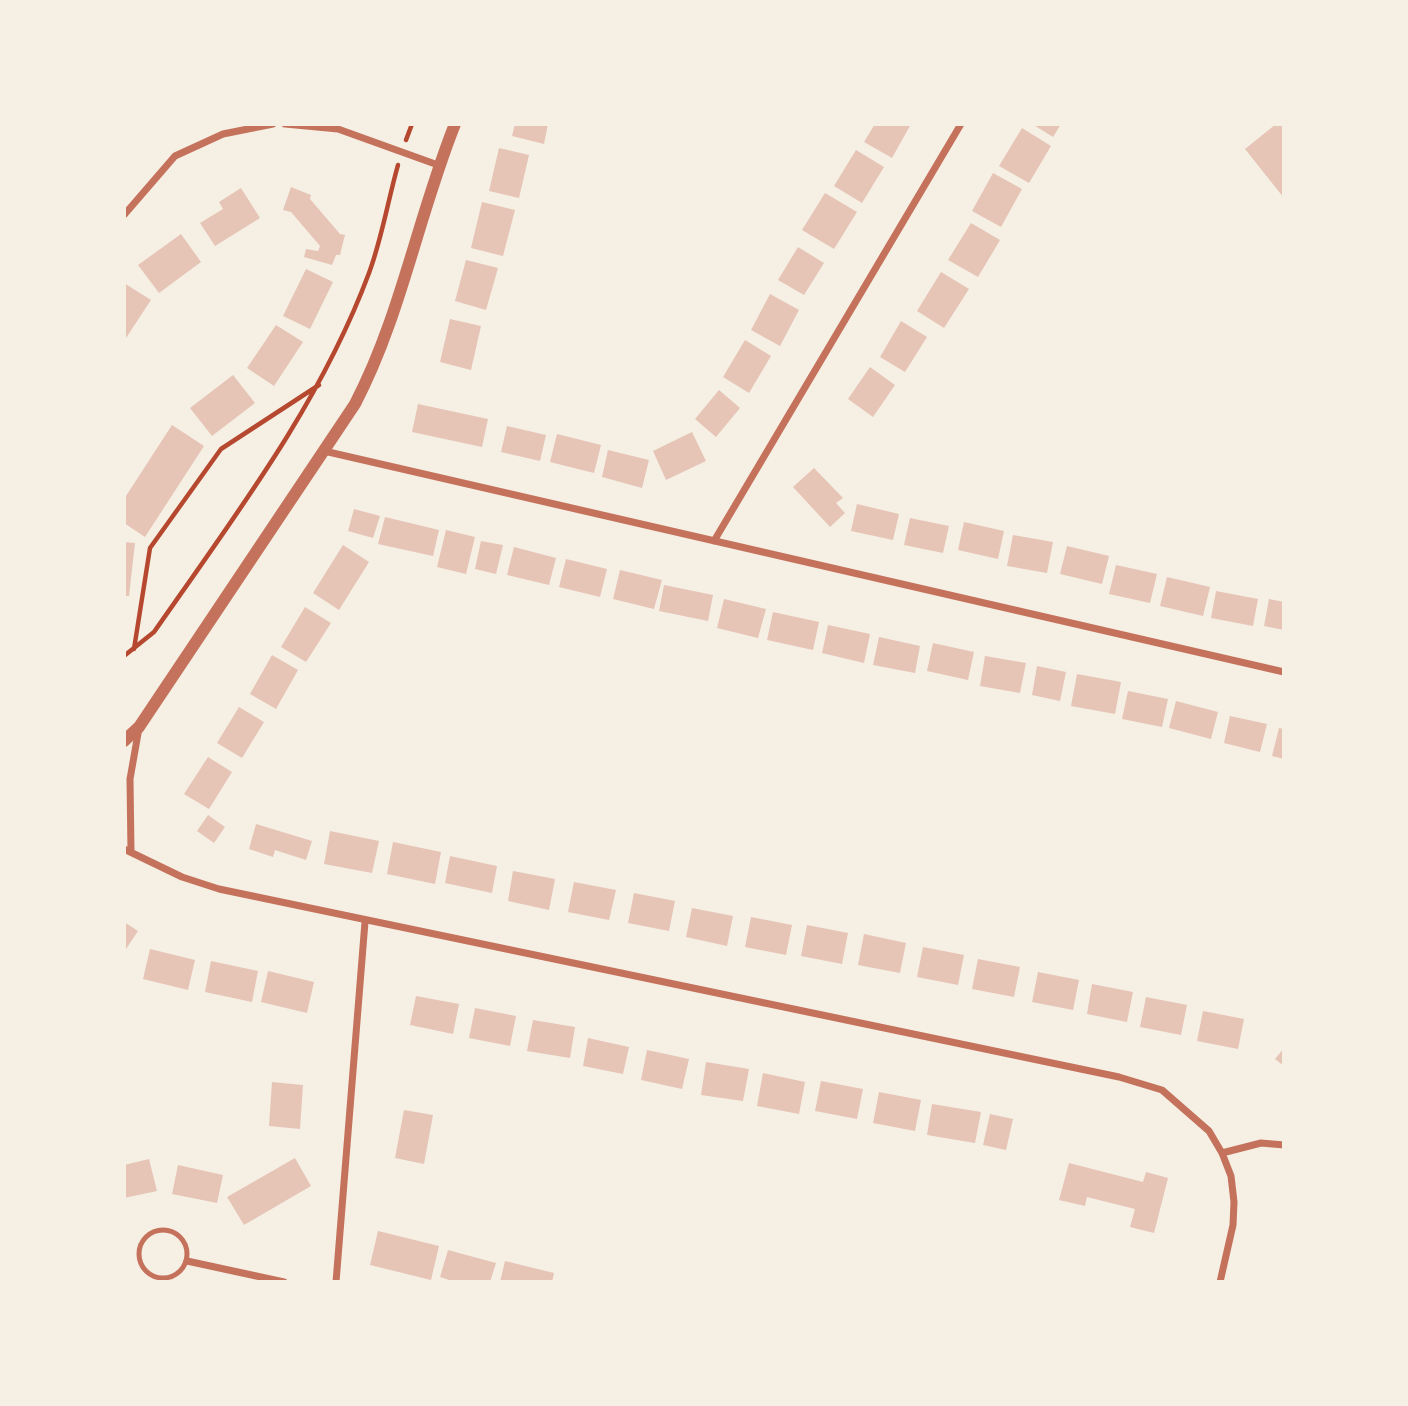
<!DOCTYPE html>
<html>
<head>
<meta charset="utf-8">
<style>
	body { margin:0 }
	#map { position:relative; width:1408px; height:1406px; overflow:hidden; background:#f6efe4; font-family:Raleway,sans-serif }
	canvas { display:block }
	.frame { position:absolute; inset:0; border:126px solid #f6efe4; pointer-events:none }
</style>
</head>
<body>
<div id="map">
<canvas width="1408" height="1406"></canvas>
<div class="frame"></div>
</div>
<script>
const context = document.querySelector('canvas').getContext('2d');
context.lineJoin = 'round';
function fillPath(path, color) { context.fillStyle = color; context.fill(path, 'evenodd'); }
function strokePath(path, color, width, dash) { context.strokeStyle = color; context.lineWidth = width; context.lineCap = dash ? 'butt' : 'round'; context.setLineDash(dash || []); context.stroke(path); }
fillPath(new Path2D(`
	M 515,124 L 548,124 L 544,144 L 512,136 Z
	M 875,124 L 911,124 L 892,158 L 864,142 Z
	M 1032,124 L 1061,124 L 1053,137 Z
	M 1276,124 L 1284,124 L 1284,198 L 1245,149 Z
	M 1022,128 L 1051,146 L 1029,183 L 999,166 Z
	M 499,148 L 529,155 L 519,198 L 489,191 Z
	M 856,150 L 884,167 L 862,203 L 834,186 Z
	M 993,173 L 1022,189 L 1001,227 L 972,211 Z
	M 291,187 L 311,195 L 310,199 L 340,234 L 345,235 L 340,255 L 336,255 L 332,265 L 304,257 L 306,249 L 318,251 L 320,246 L 291,212 L 283,210 Z
	M 241,188 L 260,218 L 215,246 L 200,223 L 223,209 L 219,202 Z
	M 825,193 L 857,212 L 834,249 L 802,230 Z
	M 482,202 L 515,210 L 503,256 L 471,248 Z
	M 971,223 L 1000,240 L 978,277 L 948,260 Z
	M 181,234 L 201,262 L 159,293 L 138,265 Z
	M 798,247 L 824,263 L 804,295 L 778,280 Z
	M 466,260 L 498,268 L 486,310 L 455,301 Z
	M 306,269 L 333,282 L 310,329 L 283,316 Z
	M 941,272 L 969,289 L 944,328 L 917,311 Z
	M 124,283 L 151,300 L 124,341 Z
	M 770,294 L 799,310 L 780,346 L 751,330 Z
	M 450,319 L 481,326 L 471,370 L 440,362 Z
	M 901,321 L 927,337 L 905,372 L 880,357 Z
	M 276,325 L 303,342 L 274,386 L 247,368 Z
	M 745,340 L 771,356 L 749,393 L 723,377 Z
	M 870,367 L 895,385 L 873,417 L 848,399 Z
	M 233,375 L 255,403 L 212,436 L 190,408 Z
	M 719,390 L 740,408 L 716,437 L 695,419 Z
	M 418,404 L 488,419 L 482,447 L 412,432 Z
	M 172,425 L 204,446 L 145,537 L 124,523 L 124,499 Z
	M 507,426 L 546,435 L 540,461 L 501,452 Z
	M 692,432 L 706,461 L 666,480 L 653,451 Z
	M 557,434 L 601,445 L 594,473 L 550,462 Z
	M 608,450 L 649,460 L 642,488 L 602,477 Z
	M 814,468 L 843,498 L 836,503 L 845,513 L 830,527 L 793,487 Z
	M 857,504 L 899,514 L 893,540 L 851,531 Z
	M 354,509 L 380,516 L 373,538 L 348,531 Z
	M 385,517 L 439,530 L 433,556 L 378,544 Z
	M 910,518 L 949,526 L 943,553 L 904,545 Z
	M 964,522 L 1004,531 L 998,559 L 958,550 Z
	M 446,530 L 475,537 L 466,574 L 437,567 Z
	M 1013,535 L 1053,542 L 1047,573 L 1007,566 Z
	M 481,541 L 503,545 L 496,574 L 475,569 Z
	M 124,542 L 135,543 L 129,596 L 124,596 Z
	M 343,545 L 369,562 L 339,610 L 313,593 Z
	M 1067,546 L 1109,556 L 1102,584 L 1060,574 Z
	M 514,547 L 556,558 L 549,585 L 507,575 Z
	M 566,559 L 607,569 L 600,597 L 559,587 Z
	M 1116,565 L 1157,574 L 1150,603 L 1109,594 Z
	M 620,570 L 662,580 L 654,609 L 613,599 Z
	M 1167,577 L 1210,587 L 1203,616 L 1160,606 Z
	M 664,585 L 713,595 L 708,621 L 659,611 Z
	M 1216,591 L 1258,599 L 1253,626 L 1211,618 Z
	M 724,599 L 766,609 L 758,638 L 717,628 Z
	M 1269,599 L 1284,602 L 1284,630 L 1264,626 Z
	M 305,607 L 331,623 L 306,662 L 281,647 Z
	M 773,612 L 819,622 L 813,650 L 767,640 Z
	M 828,625 L 870,634 L 864,663 L 822,653 Z
	M 879,637 L 920,646 L 915,673 L 873,665 Z
	M 933,643 L 974,652 L 968,680 L 927,671 Z
	M 272,655 L 298,670 L 276,709 L 250,694 Z
	M 985,656 L 1026,663 L 1020,693 L 980,686 Z
	M 1037,666 L 1066,672 L 1060,701 L 1032,695 Z
	M 1077,674 L 1121,682 L 1115,714 L 1071,706 Z
	M 1128,691 L 1168,699 L 1162,727 L 1122,719 Z
	M 1176,701 L 1218,712 L 1211,739 L 1169,728 Z
	M 239,707 L 264,722 L 242,758 L 217,743 Z
	M 1230,716 L 1267,724 L 1260,752 L 1224,743 Z
	M 1279,728 L 1284,729 L 1284,759 L 1272,756 Z
	M 208,757 L 232,772 L 209,809 L 184,794 Z
	M 208,815 L 225,827 L 214,843 L 197,831 Z
	M 256,824 L 312,841 L 306,860 L 275,850 L 273,857 L 249,849 Z
	M 330,831 L 379,841 L 372,873 L 324,864 Z
	M 393,842 L 441,852 L 435,884 L 387,874 Z
	M 450,856 L 497,866 L 492,893 L 445,883 Z
	M 513,871 L 555,879 L 549,910 L 508,901 Z
	M 574,882 L 616,890 L 609,920 L 568,912 Z
	M 634,893 L 675,901 L 669,931 L 628,923 Z
	M 692,908 L 733,916 L 727,946 L 686,937 Z
	M 751,917 L 792,925 L 786,955 L 745,947 Z
	M 124,922 L 138,931 L 124,952 Z
	M 807,925 L 848,933 L 842,964 L 801,956 Z
	M 864,934 L 906,943 L 900,973 L 858,965 Z
	M 923,947 L 964,955 L 958,985 L 917,977 Z
	M 150,949 L 195,960 L 188,990 L 143,979 Z
	M 978,959 L 1020,967 L 1014,997 L 972,989 Z
	M 211,961 L 258,971 L 252,1002 L 205,992 Z
	M 268,971 L 314,982 L 307,1013 L 261,1002 Z
	M 1038,972 L 1079,980 L 1073,1010 L 1032,1002 Z
	M 1092,984 L 1133,992 L 1127,1022 L 1087,1014 Z
	M 416,996 L 459,1004 L 453,1034 L 410,1025 Z
	M 1146,997 L 1187,1005 L 1181,1035 L 1140,1027 Z
	M 475,1008 L 516,1016 L 510,1046 L 469,1038 Z
	M 1203,1011 L 1244,1019 L 1238,1049 L 1197,1041 Z
	M 533,1020 L 575,1027 L 570,1058 L 527,1051 Z
	M 588,1038 L 629,1047 L 623,1074 L 583,1066 Z
	M 1284,1048 L 1284,1066 L 1275,1059 Z
	M 647,1050 L 689,1059 L 682,1089 L 641,1080 Z
	M 706,1062 L 749,1069 L 743,1101 L 701,1095 Z
	M 763,1073 L 805,1082 L 799,1114 L 757,1106 Z
	M 821,1081 L 863,1089 L 857,1119 L 815,1111 Z
	M 272,1082 L 303,1085 L 300,1129 L 269,1126 Z
	M 879,1092 L 921,1100 L 915,1131 L 873,1123 Z
	M 932,1104 L 981,1112 L 975,1143 L 927,1135 Z
	M 404,1110 L 433,1115 L 424,1164 L 395,1158 Z
	M 990,1114 L 1013,1119 L 1006,1150 L 983,1145 Z
	M 295,1158 L 311,1186 L 244,1225 L 227,1197 Z
	M 149,1159 L 157,1191 L 124,1198 L 124,1165 Z
	M 1069,1163 L 1143,1182 L 1146,1172 L 1168,1178 L 1154,1233 L 1130,1227 L 1135,1209 L 1087,1197 L 1085,1206 L 1059,1200 Z
	M 178,1165 L 223,1175 L 217,1203 L 172,1194 Z
	M 378,1231 L 439,1246 L 431,1280 L 370,1265 Z
	M 448,1250 L 496,1263 L 490,1282 L 455,1282 L 440,1277 Z
	M 505,1261 L 554,1273 L 552,1282 L 500,1282 Z`), '#e6c5b7');
strokePath(new Path2D(`
	M 406,140 L 412,124
	M 134,649 L 150,548 L 221,449 L 319,385
	M 124,656 L 154,632 C 234,517 320,405 369,273 C 382,238 388,200 398,165`), '#b5482f', 4.5);
strokePath(new Path2D(`
	M139 1254a24 24 0 1 1 48 0a24 24 0 1 1-48 0Z`), '#c5725c', 5);
strokePath(new Path2D(`
	M 285,124 L 338,129 L 438,165
	M 124,215 L 175,156 L 223,134 L 273,124
	M 324,451 L 1284,672
	M 714,541 L 961,124
	M 124,849 L 182,877 L 219,889 L 1119,1077 L 1162,1090 L 1209,1131 L 1222,1153 L 1231,1176 L 1234,1202 L 1233,1225 L 1220,1282
	M 131,852 L 130,779 L 139,728
	M 1222,1153 L 1261,1143 L 1284,1145
	M 187,1261 L 284,1282
	M 336,1282 L 365,922`), '#c5725c', 7);
strokePath(new Path2D(`
	M 124,741 L 139,727 L 355,404 C 401,316 418,216 455,124`), '#c5725c', 12);
</script>
</body>
</html>
